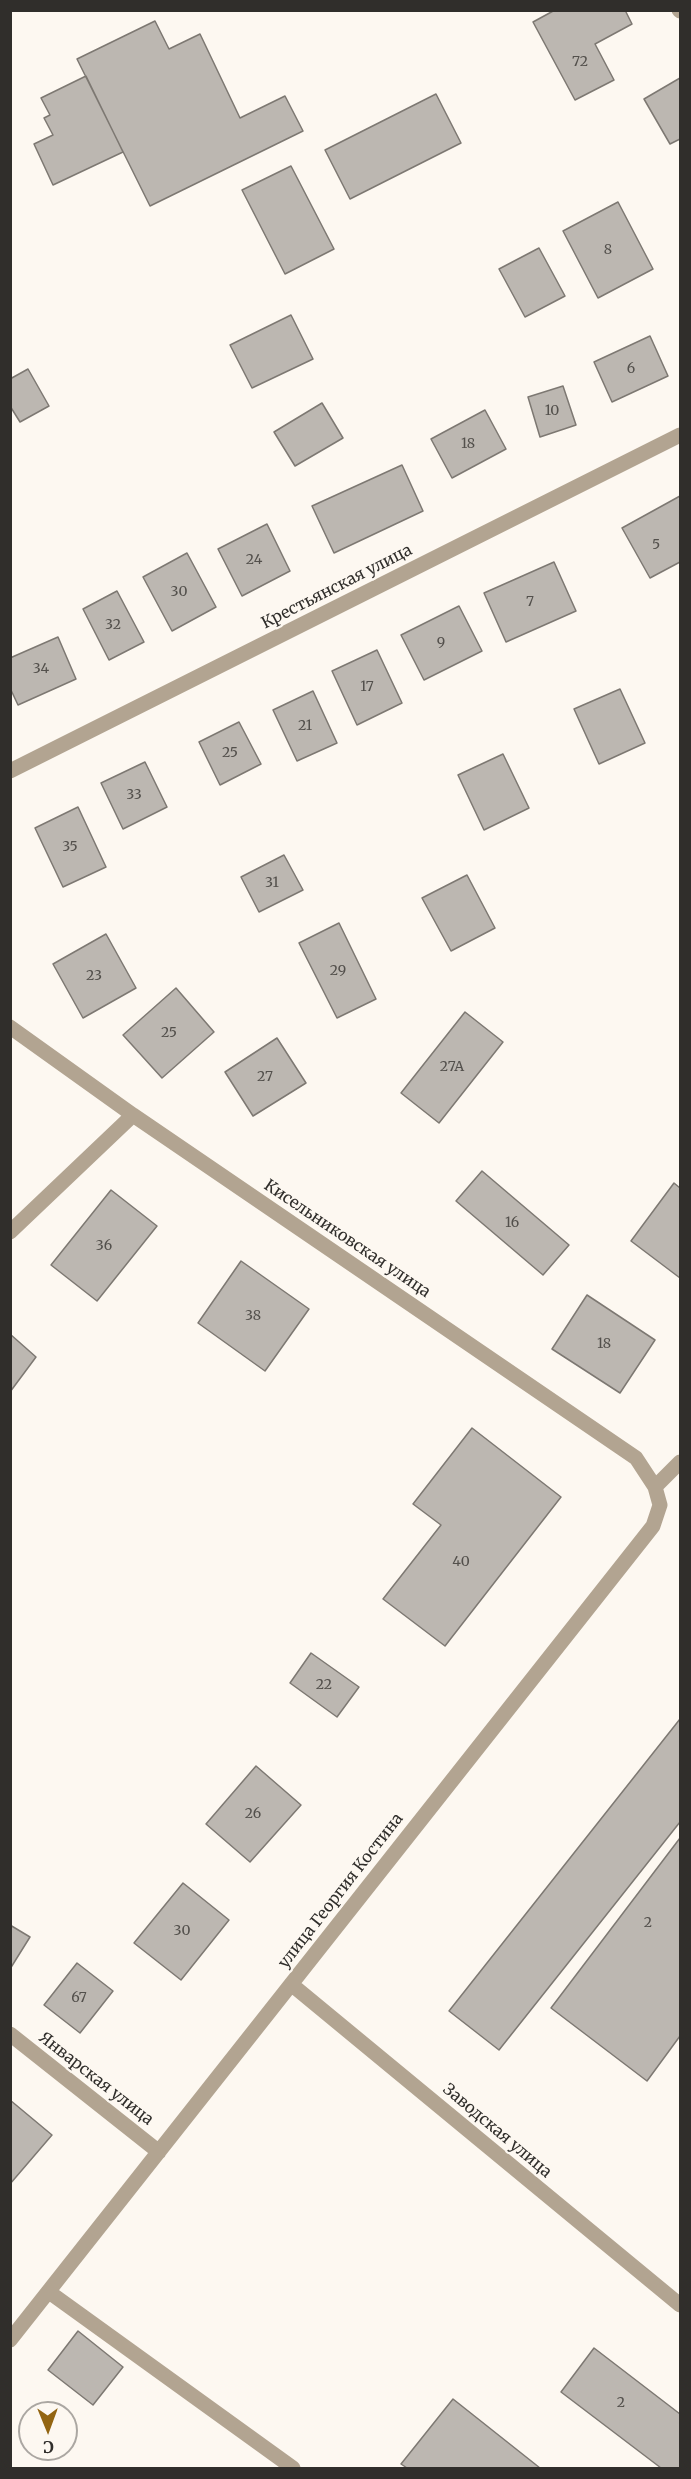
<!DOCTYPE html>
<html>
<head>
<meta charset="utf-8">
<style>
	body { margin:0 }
	#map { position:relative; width:691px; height:2479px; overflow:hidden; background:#fdf8f1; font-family:Merriweather,serif }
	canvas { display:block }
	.frame { position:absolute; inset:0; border:12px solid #302e2b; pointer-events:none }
	.north { position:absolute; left:18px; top:2401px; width:60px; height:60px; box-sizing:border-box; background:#fdf8f1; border:2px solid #aba7a2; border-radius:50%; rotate:179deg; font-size:16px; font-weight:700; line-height:24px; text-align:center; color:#302e2b }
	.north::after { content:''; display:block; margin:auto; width:21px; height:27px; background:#936512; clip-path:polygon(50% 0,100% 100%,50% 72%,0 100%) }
</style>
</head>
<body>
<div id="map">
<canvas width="691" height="2479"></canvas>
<div class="frame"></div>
<div class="north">С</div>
</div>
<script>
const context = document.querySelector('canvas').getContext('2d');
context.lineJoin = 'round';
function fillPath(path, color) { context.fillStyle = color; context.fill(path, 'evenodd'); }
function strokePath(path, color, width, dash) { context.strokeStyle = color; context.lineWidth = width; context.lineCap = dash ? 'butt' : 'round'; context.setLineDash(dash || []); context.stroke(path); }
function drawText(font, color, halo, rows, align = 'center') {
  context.font = font + ' Merriweather,serif'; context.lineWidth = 4.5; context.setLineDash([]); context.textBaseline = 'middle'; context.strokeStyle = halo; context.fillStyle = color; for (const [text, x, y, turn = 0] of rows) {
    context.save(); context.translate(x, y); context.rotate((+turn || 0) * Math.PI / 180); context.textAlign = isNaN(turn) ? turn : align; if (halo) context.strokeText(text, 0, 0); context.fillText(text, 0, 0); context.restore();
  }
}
const building = new Path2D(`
	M 555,10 L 625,10 L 632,24 L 595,44 L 614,80 L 575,100 L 533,22 Z
	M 155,21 L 169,49 L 200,34 L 240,118 L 285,96 L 303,131 L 150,206 L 77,59 Z
	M 86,76 L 123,152 L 53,185 L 34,144 L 53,135 L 44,118 L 50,115 L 41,98 Z
	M 680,78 L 680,139 L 670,144 L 644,99 Z
	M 436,94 L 461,143 L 350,199 L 325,150 Z
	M 291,166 L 334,249 L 285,274 L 242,190 Z
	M 618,202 L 653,269 L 598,298 L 563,231 Z
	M 539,248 L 565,296 L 525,317 L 499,269 Z
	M 291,315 L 313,359 L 252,388 L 230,345 Z
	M 650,336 L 668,376 L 612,402 L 594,362 Z
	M 28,369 L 49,406 L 20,422 L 10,406 L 10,379 Z
	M 563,386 L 576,425 L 540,437 L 528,397 Z
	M 322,403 L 343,438 L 295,466 L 274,432 Z
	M 485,410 L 506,449 L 452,478 L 431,439 Z
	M 402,465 L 423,511 L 334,553 L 312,506 Z
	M 680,496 L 680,562 L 650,578 L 622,528 Z
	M 267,524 L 290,571 L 242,596 L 218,549 Z
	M 187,553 L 216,607 L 172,631 L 143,577 Z
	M 554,562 L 576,611 L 506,642 L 484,593 Z
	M 117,591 L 144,642 L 109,660 L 83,609 Z
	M 459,606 L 482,651 L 424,680 L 401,635 Z
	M 58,637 L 76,679 L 18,705 L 10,688 L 10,658 Z
	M 377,650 L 402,703 L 357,725 L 332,671 Z
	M 620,689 L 645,743 L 599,764 L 574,709 Z
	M 313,691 L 337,743 L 297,761 L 273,710 Z
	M 239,722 L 261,764 L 220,785 L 199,742 Z
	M 503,754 L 529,808 L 484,830 L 458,775 Z
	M 145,762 L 167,807 L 123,829 L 101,783 Z
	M 78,807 L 106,867 L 63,887 L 35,828 Z
	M 284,855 L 303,890 L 259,912 L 241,877 Z
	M 467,875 L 495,928 L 451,951 L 422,898 Z
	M 339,923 L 376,999 L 337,1018 L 299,943 Z
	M 106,934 L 136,988 L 83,1018 L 53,964 Z
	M 176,988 L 214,1032 L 162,1078 L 123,1035 Z
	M 465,1012 L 503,1042 L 439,1123 L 401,1093 Z
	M 277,1038 L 306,1083 L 253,1116 L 225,1072 Z
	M 482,1171 L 569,1245 L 543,1275 L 456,1201 Z
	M 674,1183 L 680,1188 L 680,1278 L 631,1241 Z
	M 111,1190 L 157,1226 L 97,1301 L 51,1265 Z
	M 241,1261 L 309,1309 L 265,1371 L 198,1323 Z
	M 587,1295 L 655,1340 L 620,1393 L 552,1349 Z
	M 10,1334 L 36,1357 L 10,1392 Z
	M 472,1428 L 561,1497 L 445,1646 L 383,1599 L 441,1525 L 413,1504 Z
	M 311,1653 L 359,1687 L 337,1717 L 290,1683 Z
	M 680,1719 L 680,1822 L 499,2050 L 449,2011 Z
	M 256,1766 L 301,1805 L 250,1862 L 206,1824 Z
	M 680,1838 L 680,2036 L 647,2081 L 551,2008 Z
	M 183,1883 L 229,1920 L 181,1980 L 134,1943 Z
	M 10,1925 L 30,1937 L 10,1969 Z
	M 77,1963 L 113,1991 L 80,2033 L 44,2005 Z
	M 10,2100 L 52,2135 L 10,2184 Z
	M 78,2331 L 123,2367 L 93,2405 L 48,2370 Z
	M 594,2348 L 680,2414 L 680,2468 L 661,2468 L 561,2392 Z
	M 453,2399 L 540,2468 L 407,2468 L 401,2464 Z`);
fillPath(building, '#bcb7b1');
strokePath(building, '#7d7872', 1.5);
strokePath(new Path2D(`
	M 679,10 L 680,11
	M 10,771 L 680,435
	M 10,1027 L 133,1115 L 636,1458 L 655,1487
	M 10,1232 L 133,1115
	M 291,1984 L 680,2305
	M 10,2034 L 159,2152
	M 49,2292 L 293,2468
	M 10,2340 L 653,1526 L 660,1505 L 655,1487 L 680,1462`), '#b2a491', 15);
drawText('14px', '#53504c', null, [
	["72",580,62],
	["8",608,250],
	["6",631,369],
	["10",552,411],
	["18",468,444],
	["5",656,545],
	["24",254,560],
	["30",179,592],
	["7",530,602],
	["32",113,625],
	["9",441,643],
	["34",41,669],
	["17",367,687],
	["21",305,726],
	["25",230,753],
	["33",134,795],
	["35",70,847],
	["31",272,883],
	["29",338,971],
	["23",94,976],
	["25",169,1033],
	["27А",452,1067],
	["27",265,1077],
	["16",512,1223],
	["36",104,1246],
	["38",253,1316],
	["18",604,1344],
	["40",461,1562],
	["22",324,1685],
	["26",253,1814],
	["2",648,1923],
	["30",182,1931],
	["67",79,1998],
	["2",621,2403]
]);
drawText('16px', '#302e2b', '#fdf8f1', [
	["Крестьянская улица",337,587,-27],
	["Кисельниковская улица",347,1239,34],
	["улица Георгия Костина",341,1891,-52],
	["Январская улица",96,2079,38],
	["Заводская улица",497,2131,40]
]);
</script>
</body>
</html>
